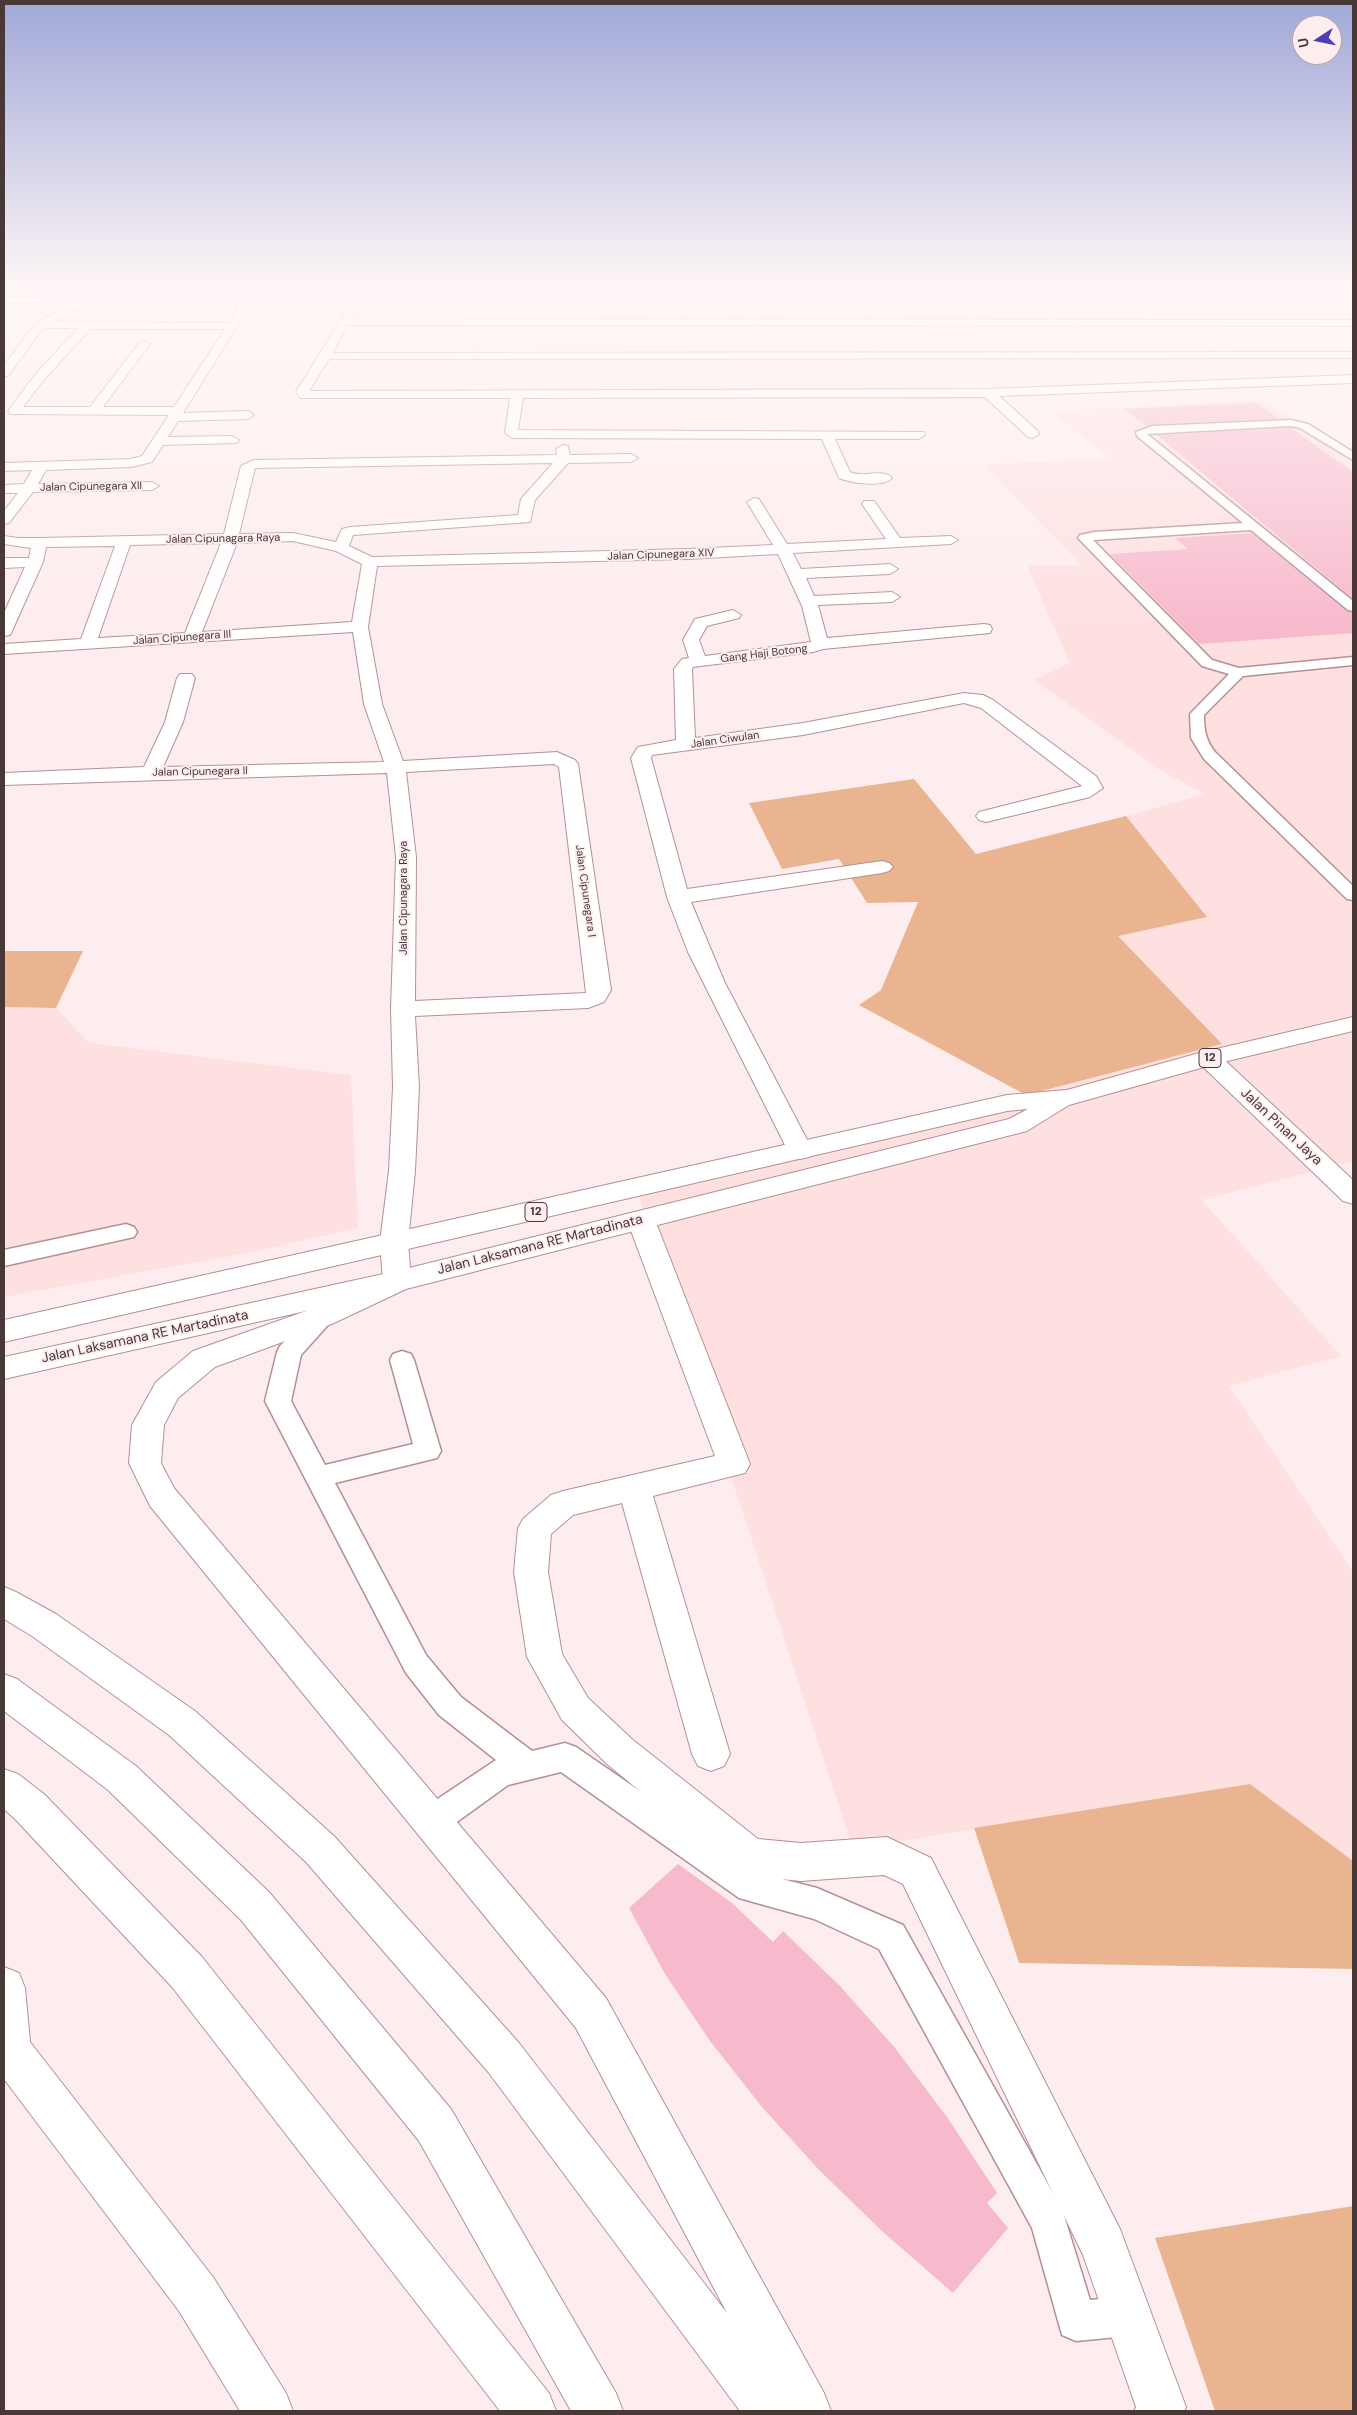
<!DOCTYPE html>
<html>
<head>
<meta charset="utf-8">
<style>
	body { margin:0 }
	#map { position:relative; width:1357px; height:2415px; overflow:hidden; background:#feedee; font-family:"DM Sans",sans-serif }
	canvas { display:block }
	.frame { position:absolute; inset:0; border:5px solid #483838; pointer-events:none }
	.north { position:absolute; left:1292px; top:15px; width:50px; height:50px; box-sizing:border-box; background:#feedee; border:1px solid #b5a5a5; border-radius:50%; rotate:259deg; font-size:14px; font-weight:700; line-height:20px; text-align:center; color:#483838 }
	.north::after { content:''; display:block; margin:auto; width:18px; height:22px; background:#523cb4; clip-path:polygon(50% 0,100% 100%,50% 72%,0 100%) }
</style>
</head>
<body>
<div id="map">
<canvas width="1357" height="2415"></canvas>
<div class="frame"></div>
<div class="north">U</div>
</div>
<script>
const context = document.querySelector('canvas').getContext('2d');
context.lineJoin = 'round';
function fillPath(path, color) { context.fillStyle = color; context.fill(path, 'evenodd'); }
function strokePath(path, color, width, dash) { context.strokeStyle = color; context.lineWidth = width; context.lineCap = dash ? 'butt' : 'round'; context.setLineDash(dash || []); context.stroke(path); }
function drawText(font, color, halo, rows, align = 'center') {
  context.font = font + ' "DM Sans",sans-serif'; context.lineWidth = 4; context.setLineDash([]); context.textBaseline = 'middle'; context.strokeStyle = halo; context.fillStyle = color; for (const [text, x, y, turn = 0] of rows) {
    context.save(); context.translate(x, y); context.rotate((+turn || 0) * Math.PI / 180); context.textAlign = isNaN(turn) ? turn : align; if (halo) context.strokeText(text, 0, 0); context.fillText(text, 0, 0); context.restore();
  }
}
fillPath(new Path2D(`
	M 1264,399 L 1353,461 L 1353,1161 L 1202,1200 L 1341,1356 L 1229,1386 L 1353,1572 L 1353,1861 L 1250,1784 L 853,1849 L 639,1196 L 1221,1044 L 1117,936 L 1207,917 L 1126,816 L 1205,794 L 1162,771 L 1034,680 L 1070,663 L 1027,566 L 1081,565 L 984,465 L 1109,458 L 1051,411 Z
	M 4,1007 L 56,1008 L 89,1043 L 351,1075 L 358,1228 L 242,1254 L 4,1297 Z`), '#fee0e1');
fillPath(new Path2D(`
	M 914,779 L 976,854 L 1126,816 L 1207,917 L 1118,936 L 1222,1044 L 1026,1095 L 859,1005 L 881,990 L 918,902 L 867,903 L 839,859 L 782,869 L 749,803 Z
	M 4,951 L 83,951 L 56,1008 L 4,1007 Z
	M 1250,1784 L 1353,1861 L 1353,1969 L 1019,1963 L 974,1828 Z
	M 1353,2206 L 1353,2411 L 1215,2411 L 1155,2238 Z`), '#eab491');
fillPath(new Path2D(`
	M 1257,403 L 1279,419 L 1152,424 L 1146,426 L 1124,409 Z
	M 1291,428 L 1353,472 L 1353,599 L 1157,435 Z
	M 1252,533 L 1347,611 L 1353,613 L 1353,633 L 1199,644 L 1110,554 L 1188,549 L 1175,538 Z
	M 678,1864 L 732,1903 L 773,1942 L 783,1931 L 840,1986 L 895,2048 L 947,2117 L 997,2193 L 987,2203 L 1008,2228 L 953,2293 L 883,2232 L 819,2170 L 762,2107 L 710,2041 L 665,1974 L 629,1908 Z`), '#f7bacd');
const lane = new Path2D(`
	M 1291,420 L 1308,424 L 1353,452 L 1353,460 L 1300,428 L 1291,426 L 1147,434 L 1353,601 L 1353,611 L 1348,610 L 1251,530 L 1093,540 L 1212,660 L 1239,668 L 1353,657 L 1353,665 L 1243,676 L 1204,715 C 1204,730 1206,741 1215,752 L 1353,886 L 1353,900 L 1347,899 L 1204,759 L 1191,738 L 1190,714 L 1229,674 L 1202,666 L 1078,538 L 1080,535 L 1094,532 L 1243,523 L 1137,436 L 1136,432 L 1152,426 Z
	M 126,1224 L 134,1227 L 137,1232 L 134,1237 L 4,1266 L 4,1250 Z
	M 324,1307 L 333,1310 L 336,1316 L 301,1355 L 291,1401 L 325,1465 L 413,1444 L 390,1360 L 393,1354 L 402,1351 L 411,1354 L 414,1360 L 441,1451 L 437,1458 L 335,1483 L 426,1655 L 461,1697 L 532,1751 L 565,1743 L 576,1747 L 759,1873 L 817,1888 L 903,1925 L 1062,2209 L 1090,2300 L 1128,2296 L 1142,2302 L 1148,2316 L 1142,2330 L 1128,2336 L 1076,2341 L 1062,2335 L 1032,2228 L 879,1949 L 814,1919 L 739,1898 L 561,1772 L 508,1785 L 443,1832 L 432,1836 L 421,1832 L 416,1821 L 421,1810 L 496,1760 L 439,1715 L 406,1673 L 265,1401 L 277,1352 L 280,1346 L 315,1310 Z`);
const street = new Path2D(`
	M 58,290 L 71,290 L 43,303 L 4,303 L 4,297 L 41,297 Z
	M 109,290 L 119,290 L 109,310 L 101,310 L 100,308 Z
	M 170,290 L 180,290 L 175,309 L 170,312 L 165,309 Z
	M 240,290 L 250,290 L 247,310 L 183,413 L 248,411 L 254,415 L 248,419 L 178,421 L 168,437 L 232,436 L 239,440 L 237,443 L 163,445 L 152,462 L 131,467 L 46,470 L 38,484 L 152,482 L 159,486 L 152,490 L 33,492 L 9,523 L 4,524 L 4,511 L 18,493 L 4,493 L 4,485 L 24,484 L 32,470 L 4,471 L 4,463 L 131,459 L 142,456 L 169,415 L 10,414 L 8,411 L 34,376 L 78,328 L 43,328 L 8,376 L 4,376 L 4,365 L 36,323 L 88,296 L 92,297 L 92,301 L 54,322 L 229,323 L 237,310 ZM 90,329 L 225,329 L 174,407 L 103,407 L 150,344 L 144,341 L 140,342 L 90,407 L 23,407 L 42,382 Z
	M 615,290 L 1353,290 L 1353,295 L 611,295 L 610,293 Z
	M 340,305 L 353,308 L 355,313 L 351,319 L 1353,320 L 1353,326 L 347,325 L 333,353 L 1353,352 L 1353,358 L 329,359 L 309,391 L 988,389 L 1353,375 L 1353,383 L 999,396 L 1038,431 L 1039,434 L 1033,438 L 1028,437 L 985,397 L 523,398 L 518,430 L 924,432 L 925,435 L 919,439 L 835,439 L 850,472 C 862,478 883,468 892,478 C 884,488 850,483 839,478 L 822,439 L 512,438 L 505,433 L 510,398 L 300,398 L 296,392 L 345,313 L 335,308 Z
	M 563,445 L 568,446 L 570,455 L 631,454 L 638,458 L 631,462 L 568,463 L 535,500 L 530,522 L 353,535 L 349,546 L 372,557 L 688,549 L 773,545 L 747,502 L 754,498 L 759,499 L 787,544 L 886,539 L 862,504 L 864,501 L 874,501 L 900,538 L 951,536 L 958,540 L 951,544 L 793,553 L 801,569 L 890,564 L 898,569 L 890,574 L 806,578 L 814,596 L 892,592 L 900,597 L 892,602 L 818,605 L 827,638 L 984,624 L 990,625 L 992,629 L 990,633 L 823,649 L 813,652 L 693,667 L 692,670 L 695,738 L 803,723 L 964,693 L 983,695 L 993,700 L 1096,776 L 1103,788 L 1090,797 L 986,822 L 979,820 L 976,816 L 979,812 L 1082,786 L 981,708 L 964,703 L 803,735 L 652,755 L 651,758 L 687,889 L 882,861 L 889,863 L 893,867 L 889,871 L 882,873 L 691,902 L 725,983 L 813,1151 L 809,1157 L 800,1159 L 791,1157 L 688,952 L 667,897 L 631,758 L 638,747 L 676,740 L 674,669 L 682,659 L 689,658 L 683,640 L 695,619 L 733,610 L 741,615 L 739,618 L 707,626 L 699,640 L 705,656 L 811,642 L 802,606 L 778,554 L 688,559 L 377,566 L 368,627 L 382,704 L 403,761 L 557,752 L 575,760 L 578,764 L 611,990 L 604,1002 L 588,1008 L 415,1016 L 419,1087 L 415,1171 L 408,1242 L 411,1281 L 407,1288 L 397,1291 L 387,1288 L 383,1281 L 380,1242 L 389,1171 L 393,1087 L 391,1009 L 396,857 L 387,773 L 4,785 L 4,773 L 144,767 L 165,722 L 177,678 L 180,674 L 192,674 L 195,678 L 183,722 L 163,767 L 384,762 L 364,704 L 353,632 L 4,654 L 4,644 L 81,639 L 115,546 L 46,547 L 43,562 L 12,631 L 10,635 L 4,636 L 4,613 L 25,567 L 4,568 L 4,558 L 29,558 L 31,548 L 4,544 L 4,536 L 18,538 L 40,538 L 224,534 L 241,466 L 254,460 L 557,455 L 556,449 ZM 553,463 L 521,499 L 518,515 L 350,527 L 342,529 L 336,542 L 293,533 L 239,534 L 255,468 ZM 293,541 L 336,551 L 362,564 L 352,622 L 202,632 L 237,543 ZM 221,543 L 185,633 L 98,638 L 130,545 ZM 554,764 L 559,767 L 586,993 L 415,1001 L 416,857 L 406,772 Z
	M 1208,1051 L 1217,1053 L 1353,1180 L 1353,1204 L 1343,1201 L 1199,1063 L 1196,1058 L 1199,1053 Z
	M 641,1211 L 651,1214 L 655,1220 L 750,1464 L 745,1473 L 653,1496 L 730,1754 L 724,1766 L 711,1771 L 698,1766 L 692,1754 L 622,1503 L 573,1515 L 551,1534 L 548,1572 L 562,1654 L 588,1698 L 633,1740 L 758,1839 L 801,1843 L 887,1837 L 931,1858 L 1120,2229 L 1186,2407 L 1184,2411 L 1134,2411 L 1136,2407 L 1083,2255 L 903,1884 L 884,1875 L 801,1881 L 750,1876 L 736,1870 L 607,1764 L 562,1720 L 527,1657 L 514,1572 L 518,1528 L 523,1519 L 551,1495 L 563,1491 L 715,1456 L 627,1220 L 631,1214 Z
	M 4,1967 L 19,1973 L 25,1988 L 30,2042 L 213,2277 L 286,2393 L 293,2411 L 240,2411 L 179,2311 L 4,2079 Z`);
const highway = new Path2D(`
	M 1353,1017 L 1353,1031 L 1215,1064 L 1069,1105 L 1027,1131 L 406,1289 L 334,1323 L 215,1367 L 178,1398 L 164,1425 L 161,1463 L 174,1488 L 606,1998 L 824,2393 L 831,2411 L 740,2411 L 489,2073 L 306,1862 L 169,1735 L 32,1636 L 4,1619 L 4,1587 L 16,1592 L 56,1614 L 195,1711 L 334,1836 L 519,2043 L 727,2313 L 576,2028 L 150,1506 L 129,1463 L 132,1425 L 156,1382 L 193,1351 L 306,1311 L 4,1379 L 4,1357 L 397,1271 L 1009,1119 L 1028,1109 L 1007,1111 L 4,1342 L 4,1320 L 1007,1095 L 1067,1090 L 1199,1053 Z
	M 4,1674 L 17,1679 L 136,1766 L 269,1892 L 451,2109 L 616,2393 L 623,2411 L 571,2411 L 419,2141 L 241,1920 L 108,1790 L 4,1711 Z
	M 4,1769 L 18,1774 L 44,1794 L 202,1957 L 549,2393 L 556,2411 L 500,2411 L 172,1987 L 16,1820 L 4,1809 Z`);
strokePath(lane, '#b59091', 3);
strokePath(street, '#b59091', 2);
strokePath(highway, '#b59091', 2);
fillPath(lane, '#fff');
fillPath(street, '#fff');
fillPath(highway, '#fff');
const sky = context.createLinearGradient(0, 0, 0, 628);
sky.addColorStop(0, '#a1a8d8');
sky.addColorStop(0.46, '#fff7f7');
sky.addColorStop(1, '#fff7f700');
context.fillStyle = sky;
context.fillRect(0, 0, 1357, 628);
drawText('11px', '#483838', '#feedee', [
	["Jalan Cipunegara XII",91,487,-1],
	["Jalan Cipunagara Raya",223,539,-1],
	["Jalan Cipunegara XIV",661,555,-2],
	["Jalan Cipunegara III",182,638,-4],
	["Gang Haji Botong",764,654,-7],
	["Jalan Ciwulan",725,740,-8],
	["Jalan Cipunegara II",200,772,-1],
	["Jalan Cipunegara I",585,891,82],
	["Jalan Cipunagara Raya",404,898,-90]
]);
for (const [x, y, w] of [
	[1210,1058,22],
	[536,1212,22]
]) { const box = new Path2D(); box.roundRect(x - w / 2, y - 9.5, w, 19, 4); context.fillStyle = '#feedee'; context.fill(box); strokePath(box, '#483838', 1); }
drawText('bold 12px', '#483838', null, [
	["12",1210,1058],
	["12",536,1212]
]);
drawText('14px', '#483838', '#feedee', [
	["Jalan Pinan Jaya",1281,1127,43],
	["Jalan Laksamana RE Martadinata",540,1245,-14],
	["Jalan Laksamana RE Martadinata",145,1337,-12]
]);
</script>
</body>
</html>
